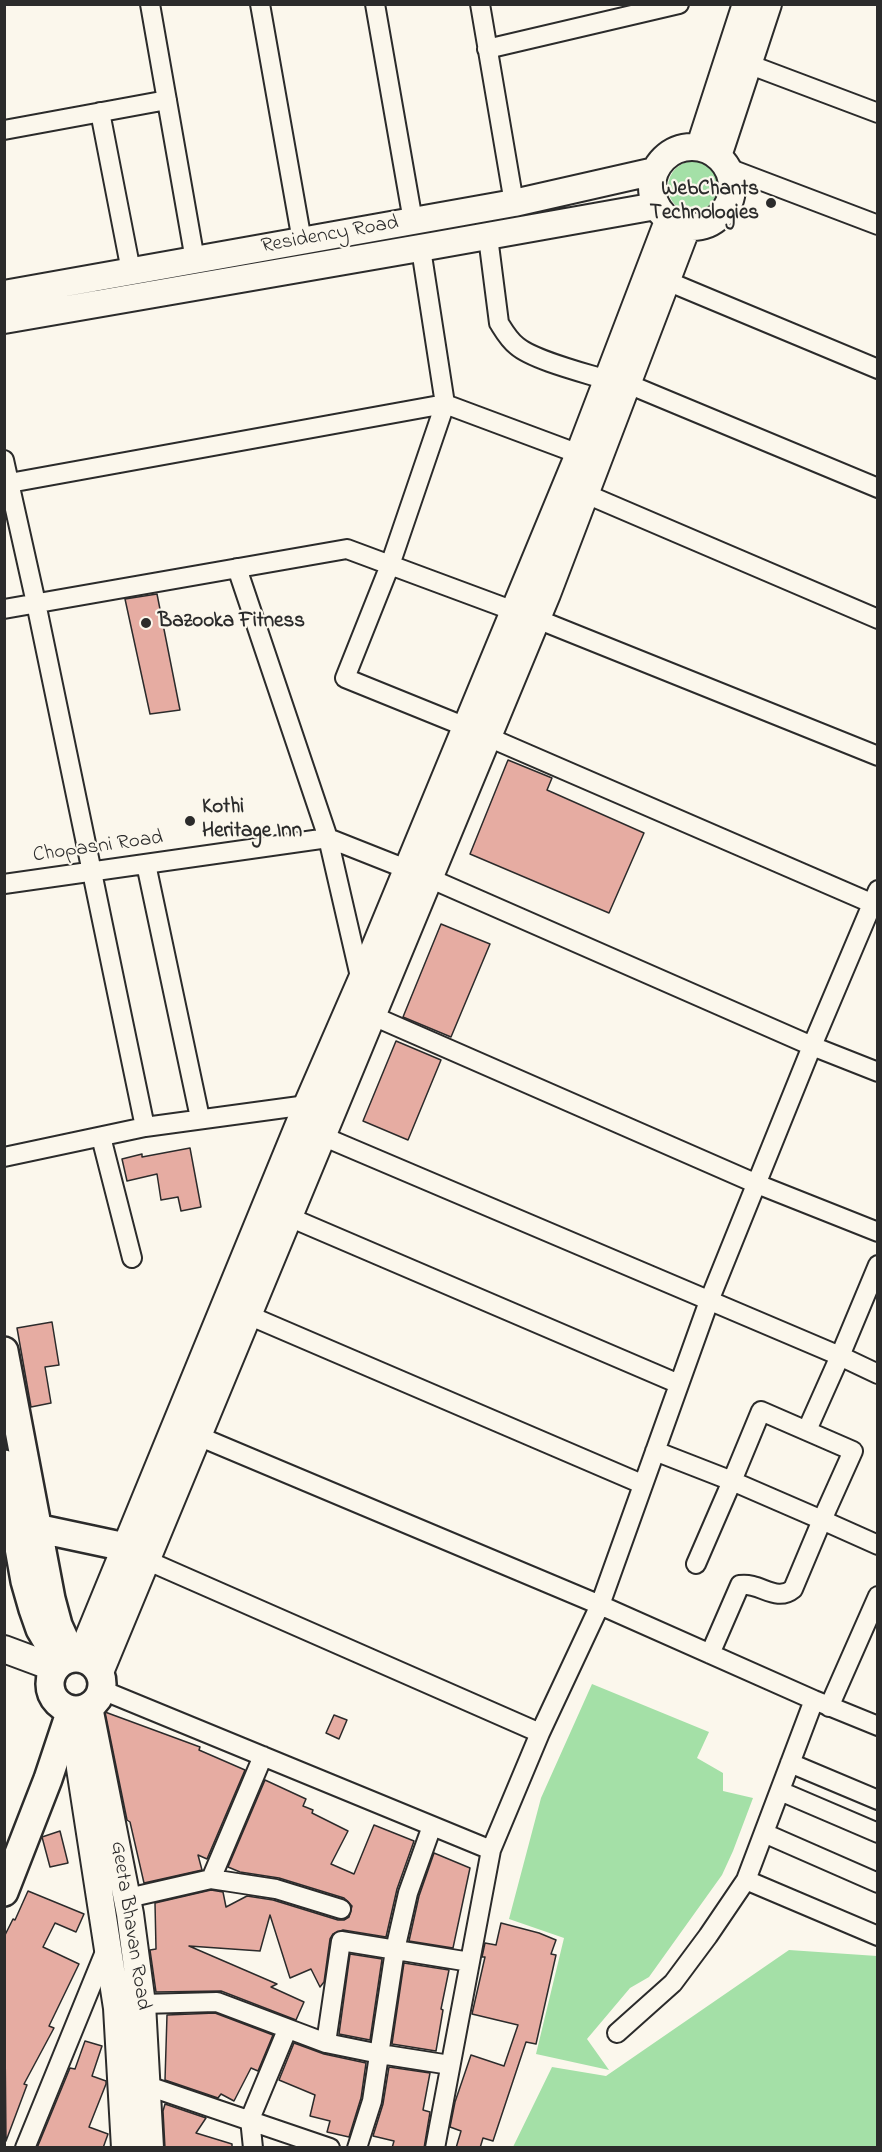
<!DOCTYPE html>
<html>
<head>
<meta charset="utf-8">
<style>
	body { margin:0 }
	#map { position:relative; width:882px; height:2152px; overflow:hidden; background:#fbf7ec; font-family:"Indie Flower",sans-serif }
	canvas { display:block }
	.frame { position:absolute; inset:0; border:6px solid #2b2b2b; pointer-events:none }
</style>
</head>
<body>
<div id="map">
<canvas width="882" height="2152"></canvas>
<div class="frame"></div>
</div>
<script>
const context = document.querySelector('canvas').getContext('2d');
context.lineJoin = 'round';
function fillPath(path, color) { context.fillStyle = color; context.fill(path, 'evenodd'); }
function strokePath(path, color, width, dash) { context.strokeStyle = color; context.lineWidth = width; context.lineCap = dash ? 'butt' : 'round'; context.setLineDash(dash || []); context.stroke(path); }
function drawText(font, color, halo, rows, align = 'center') {
  context.font = font + ' "Indie Flower",sans-serif'; context.lineWidth = 4.5; context.setLineDash([]); context.textBaseline = 'middle'; context.strokeStyle = halo; context.fillStyle = color; for (const [text, x, y, turn = 0] of rows) {
    context.save(); context.translate(x, y); context.rotate((+turn || 0) * Math.PI / 180); context.textAlign = isNaN(turn) ? turn : align; if (halo) context.strokeText(text, 0, 0); context.fillText(text, 0, 0); context.restore();
  }
}
fillPath(new Path2D(`
	M668 187a26 26 0 1 1 52 0a26 26 0 1 1-52 0Z
	M 592,1684 L 709,1732 L 697,1758 L 723,1773 L 723,1791 L 753,1798 L 733,1851 L 722,1875 L 649,1977 L 630,1988 L 587,2039 L 609,2070 L 536,2054 L 564,1938 L 509,1919 L 541,1798 Z
	M 789,1950 L 877,1956 L 877,2147 L 513,2147 L 552,2067 L 606,2076 Z`), '#a4e0a7');
const building = new Path2D(`
	M 157,594 L 180,710 L 150,714 L 125,599 Z
	M 508,760 L 552,778 L 547,790 L 644,833 L 609,913 L 470,854 Z
	M 441,924 L 490,944 L 451,1037 L 403,1017 Z
	M 396,1041 L 441,1060 L 408,1140 L 363,1121 Z
	M 190,1148 L 201,1207 L 181,1211 L 178,1197 L 161,1200 L 157,1174 L 127,1181 L 122,1159 L 142,1154 L 142,1157 Z
	M 52,1322 L 59,1365 L 45,1367 L 51,1403 L 31,1407 L 17,1328 Z
	M 105,1712 L 200,1747 L 199,1750 L 245,1770 L 207,1859 L 198,1855 L 202,1870 L 144,1883 L 130,1822 L 127,1820 Z
	M 334,1715 L 347,1720 L 339,1739 L 326,1733 Z
	M 265,1780 L 306,1799 L 303,1806 L 313,1810 L 312,1813 L 348,1831 L 331,1864 L 354,1874 L 374,1825 L 414,1841 L 397,1889 L 386,1937 L 343,1930 L 333,1934 L 330,1939 L 324,1982 L 320,1987 L 311,1969 L 290,1978 L 270,1915 L 260,1951 L 189,1946 L 277,1984 L 271,1987 L 304,2002 L 296,2020 L 221,1991 L 156,1992 L 150,1950 L 156,1949 L 155,1903 L 211,1890 L 223,1892 L 226,1907 L 247,1896 L 273,1900 L 338,1920 L 344,1920 L 349,1917 L 352,1906 L 344,1898 L 279,1878 L 240,1872 L 228,1867 Z
	M 60,1831 L 68,1863 L 50,1867 L 42,1837 Z
	M 434,1853 L 470,1868 L 453,1948 L 409,1941 L 419,1896 Z
	M 28,1891 L 84,1914 L 76,1932 L 55,1923 L 43,1947 L 79,1964 L 49,2026 L 54,2028 L 24,2084 L 27,2085 L 6,2141 L 4,1937 L 13,1919 L 15,1920 Z
	M 501,1923 L 539,1933 L 556,1940 L 551,1954 L 556,1955 L 536,2044 L 526,2042 L 493,2141 L 483,2138 L 480,2148 L 456,2148 L 461,2131 L 450,2127 L 455,2102 L 471,2055 L 504,2066 L 518,2025 L 472,2014 L 485,1957 L 482,1957 L 485,1943 L 496,1945 Z
	M 350,1954 L 382,1959 L 370,2040 L 339,2034 Z
	M 404,1963 L 449,1970 L 441,2009 L 443,2010 L 436,2051 L 392,2044 Z
	M 215,2013 L 273,2035 L 258,2071 L 251,2068 L 234,2101 L 221,2094 L 218,2098 L 165,2080 L 167,2015 Z
	M 85,2041 L 102,2046 L 92,2076 L 106,2081 L 106,2084 L 89,2127 L 108,2134 L 103,2148 L 37,2148 L 70,2068 L 75,2069 Z
	M 294,2043 L 324,2054 L 366,2063 L 361,2098 L 349,2137 L 327,2132 L 330,2121 L 310,2116 L 315,2095 L 279,2080 Z
	M 389,2067 L 430,2073 L 423,2110 L 430,2112 L 424,2148 L 392,2148 L 394,2141 L 373,2136 L 383,2104 Z
	M 165,2104 L 206,2118 L 196,2133 L 232,2144 L 232,2148 L 165,2148 L 163,2111 Z`);
fillPath(building, '#e6aca2');
strokePath(building, '#2b2b2b', 1.5);
const street = new Path2D(`
	M 150,4 L 195,260
	M 260,4 L 302,241
	M 375,4 L 413,221
	M 480,4 L 514,203
	M 487,49 L 679,4
	M 748,64 L 878,113
	M 100,112 L 131,271
	M 4,130 L 167,100
	M 728,168 L 878,225
	M 488,237 L 499,323 C 504,331 509,340 517,346 C 533,360 585,373 607,380
	M 421,249 L 445,404 L 390,565 L 345,678 L 466,727
	M 667,281 L 878,369
	M 628,384 L 878,488
	M 4,460 L 36,603 L 145,1127
	M 4,484 L 445,404 L 579,454
	M 586,494 L 878,619
	M 237,568 L 328,838 L 361,981
	M 4,609 L 347,549 L 514,611
	M 537,619 L 878,756
	M 488,737 L 878,906
	M 146,864 L 200,1118
	M 4,884 L 328,838 L 429,878 L 812,1046 L 878,1072
	M 373,1016 L 757,1184 L 878,1232
	M 322,1136 L 840,1356 L 878,1374
	M 101,1137 L 132,1258
	M 4,1157 L 145,1127 L 307,1105 L 315,1109
	M 289,1217 L 679,1384
	M 248,1315 L 642,1484
	M 807,1430 L 840,1356 L 878,1265
	M 198,1436 L 600,1605 L 814,1700 L 878,1726
	M 655,1451 L 732,1481 L 761,1411 L 853,1451 L 822,1520 L 878,1545
	M 146,1560 L 540,1733
	M 696,1564 L 732,1481 L 822,1520 L 793,1589 C 776,1603 760,1582 740,1585 L 710,1654
	M 102,1690 L 491,1850
	M 829,1707 L 878,1596
	M 790,1763 L 878,1800
	M 780,1791 L 878,1833
	M 764,1833 L 878,1883
	M 211,1879 L 263,1756
	M 746,1880 L 878,1936
	M 128,1898 L 211,1879 L 276,1889 L 341,1909
	M 142,2004 L 217,2002 L 326,2043 L 380,2054 L 450,2065
	M 617,2033 L 673,1983 L 708,1936 L 746,1880 L 814,1700
	M 326,2043 L 341,1941 L 470,1962
	M 148,2086 L 330,2148
	M 25,2148 L 107,1947
	M 253,2148 L 250,2119 L 287,2030
	M 357,2148 L 372,2101 L 395,1950 L 408,1893 L 432,1826
	M 435,2148 L 491,1850 L 540,1733 L 600,1605 L 709,1301 L 812,1046 L 878,890`);
const secondary = new Path2D(`
	M 700,146 L 746,4
	M652 187a40 40 0 1 1 80 0a40 40 0 1 1-80 0Z
	M 718,156 L 768,4
	M 4,294 L 514,203 L 655,171
	M 4,320 C 222,281 439,246 656,206
	M 4,1649 L 55,1668
	M 80,1658 L 307,1105 L 361,981 L 579,454 L 668,221
	M 100,1672 L 547,594 L 687,227
	M 89,1707 L 130,1914 L 142,2004 L 150,2148
	M 74,1710 L 80,1768 L 117,2008 L 125,2148`);
const primary = new Path2D(`
	M 4,1351 L 51,1599 L 58,1625 L 73,1658
	M 4,1464 L 25,1581 L 33,1609 L 40,1629 L 56,1656
	M 36,1528 L 125,1547
	M50 1684a26 26 0 1 1 52 0a26 26 0 1 1-52 0Z
	M 4,1892 L 48,1779 L 71,1710`);
strokePath(street, '#2b2b2b', 22);
strokePath(secondary, '#2b2b2b', 30);
strokePath(primary, '#2b2b2b', 32);
strokePath(street, '#fbf7ec', 18);
strokePath(secondary, '#fbf7ec', 26);
strokePath(primary, '#fbf7ec', 27);
for (const [x, y, r, color] of [
	[771,203,6,"#2b2b2b"],
	[146,623,6,"#2b2b2b"],
	[190,821,6,"#2b2b2b"]
]) { const dot = new Path2D(); dot.arc(x, y, r, 0, 2 * Math.PI); context.fillStyle = color; context.fill(dot); strokePath(dot, '#fbf7ec', 2); }
drawText('bold 21px', '#2b2b2b', '#fbf7ec', [
	["WebChants",759,191,"right"],
	["Technologies",759,215,"right"],
	["Bazooka Fitness",158,623],
	["Kothi",202,809],
	["Heritage Inn",202,833]
], 'left');
drawText('21px', '#2b2b2b', '#fbf7ec', [
	["Residency Road",330,236,-10],
	["Chopasni Road",98,848,-8],
	["Geeta Bhavan Road",129,1926,81]
]);
</script>
</body>
</html>
